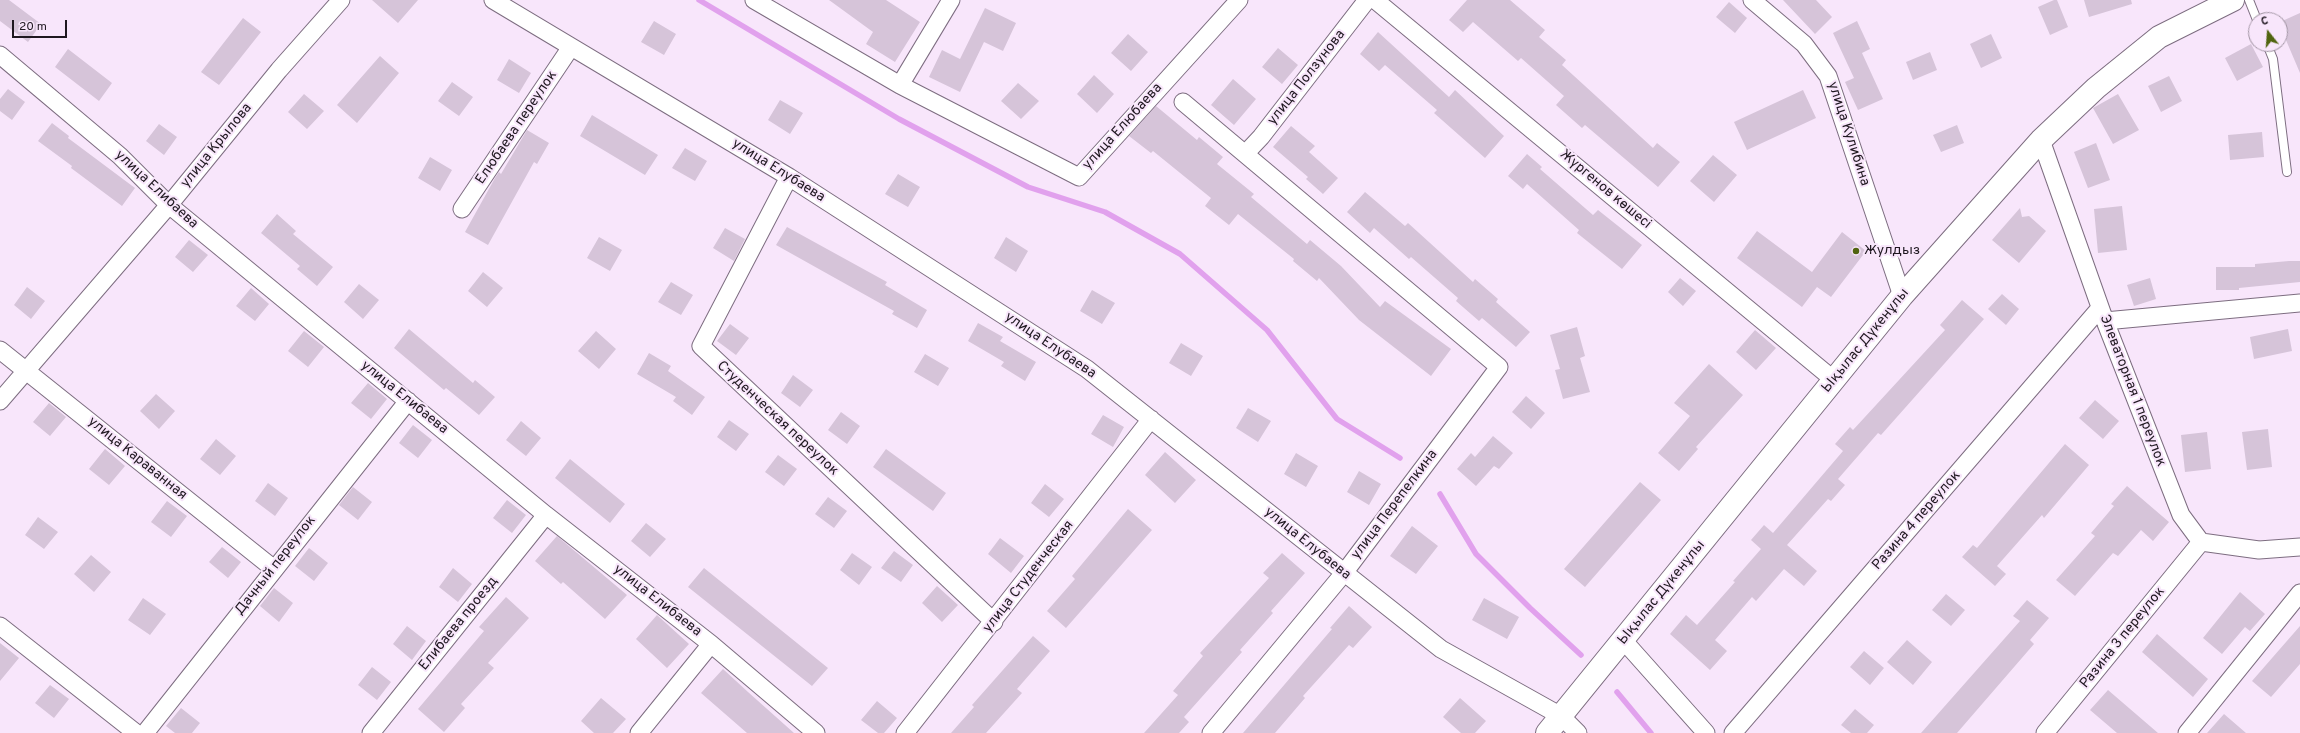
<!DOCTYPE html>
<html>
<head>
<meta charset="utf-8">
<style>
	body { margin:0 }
	#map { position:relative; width:2300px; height:733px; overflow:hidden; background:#f8e6fb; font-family:Overpass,sans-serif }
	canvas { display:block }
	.north { position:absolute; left:2248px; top:12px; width:40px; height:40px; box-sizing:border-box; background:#f8e6fb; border:1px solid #a194a3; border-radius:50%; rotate:343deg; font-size:11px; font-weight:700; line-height:16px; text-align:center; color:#1f1820 }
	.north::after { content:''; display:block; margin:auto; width:14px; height:18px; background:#50640f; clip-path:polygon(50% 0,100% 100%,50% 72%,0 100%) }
	.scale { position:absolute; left:12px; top:20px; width:55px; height:18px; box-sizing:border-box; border:2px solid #1f1820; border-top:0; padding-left:5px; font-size:12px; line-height:14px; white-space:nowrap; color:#1f1820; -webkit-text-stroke:3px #f8e6fb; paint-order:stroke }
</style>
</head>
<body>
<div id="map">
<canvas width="2300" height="733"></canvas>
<div class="north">С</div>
<div class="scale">20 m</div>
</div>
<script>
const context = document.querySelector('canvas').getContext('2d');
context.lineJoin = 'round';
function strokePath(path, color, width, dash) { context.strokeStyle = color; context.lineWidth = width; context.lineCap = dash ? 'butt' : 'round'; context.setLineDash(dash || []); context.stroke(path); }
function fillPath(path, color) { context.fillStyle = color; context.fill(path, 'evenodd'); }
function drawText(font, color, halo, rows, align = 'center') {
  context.font = font + ' Overpass,sans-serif'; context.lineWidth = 4; context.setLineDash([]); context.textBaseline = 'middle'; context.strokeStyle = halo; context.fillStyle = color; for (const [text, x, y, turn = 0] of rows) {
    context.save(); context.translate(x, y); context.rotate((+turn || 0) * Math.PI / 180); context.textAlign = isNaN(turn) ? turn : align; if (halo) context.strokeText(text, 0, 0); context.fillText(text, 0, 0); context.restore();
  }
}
strokePath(new Path2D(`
	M 699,0 L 899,119 L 1028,187 L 1105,212 L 1180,254 L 1267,330 L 1337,419 L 1400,458
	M 1440,494 L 1476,554 L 1530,608 L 1581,655
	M 1617,692 L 1651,733`), '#e1a1ed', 5.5);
fillPath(new Path2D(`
	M 0,0 L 9,0 L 41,24 L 28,42 L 0,21 Z
	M 372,0 L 418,0 L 398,23 Z
	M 829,0 L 886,0 L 920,22 L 895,62 L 866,44 L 873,32 Z
	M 1467,0 L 1510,0 L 1545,30 L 1539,37 L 1566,60 L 1562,65 L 1653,148 L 1657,143 L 1680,162 L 1658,187 L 1585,125 L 1582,128 L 1556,105 L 1564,96 L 1521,58 L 1518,61 L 1473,22 L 1463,32 L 1449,20 Z
	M 1783,0 L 1816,0 L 1832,17 L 1815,34 Z
	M 2054,0 L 2057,0 L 2068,27 L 2050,35 L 2038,7 Z
	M 2084,0 L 2131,0 L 2132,4 L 2089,17 Z
	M 1729,2 L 1747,18 L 1735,33 L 1716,17 Z
	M 985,8 L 1016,23 L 1003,51 L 984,42 L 960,92 L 929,77 L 942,50 L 960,59 Z
	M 2300,13 L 2300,73 L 2280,26 L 2280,22 Z
	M 243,18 L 261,32 L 219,85 L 201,72 Z
	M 654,21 L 676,34 L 664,55 L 641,42 Z
	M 1857,21 L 1870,49 L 1862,53 L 1883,99 L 1858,110 L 1845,82 L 1854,78 L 1833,33 Z
	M 1378,32 L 1449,97 L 1455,90 L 1504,136 L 1485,158 L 1434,113 L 1437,110 L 1385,65 L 1379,71 L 1360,54 Z
	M 1128,34 L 1148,52 L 1131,71 L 1111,53 Z
	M 1991,34 L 2002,58 L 1981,68 L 1970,44 Z
	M 2251,44 L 2263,67 L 2237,81 L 2225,58 Z
	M 1278,48 L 1298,65 L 1282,84 L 1262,67 Z
	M 68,49 L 112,83 L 99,101 L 55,67 Z
	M 1930,52 L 1937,70 L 1913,80 L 1906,62 Z
	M 380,56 L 399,73 L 357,123 L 337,105 Z
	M 509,59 L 531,73 L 519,93 L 497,80 Z
	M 1094,75 L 1114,94 L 1097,113 L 1077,94 Z
	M 2169,76 L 2182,101 L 2161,112 L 2148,86 Z
	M 1233,79 L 1256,99 L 1234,125 L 1211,105 Z
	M 452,82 L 473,97 L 459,116 L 438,101 Z
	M 1018,83 L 1039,101 L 1021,119 L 1001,101 Z
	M 8,89 L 25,102 L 12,120 L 0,111 L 0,99 Z
	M 1803,90 L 1816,118 L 1747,150 L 1734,122 Z
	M 304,94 L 324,111 L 307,129 L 288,112 Z
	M 2118,94 L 2139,130 L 2113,144 L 2093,108 Z
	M 780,100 L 803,113 L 790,134 L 768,120 Z
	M 1156,106 L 1197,140 L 1199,137 L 1223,157 L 1217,164 L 1254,194 L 1251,197 L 1307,244 L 1310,240 L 1341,266 L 1380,307 L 1385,301 L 1451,349 L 1431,376 L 1359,320 L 1319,278 L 1317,281 L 1293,261 L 1294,259 L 1238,214 L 1229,225 L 1205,206 L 1211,198 L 1153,151 L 1151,153 L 1129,136 Z
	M 592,115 L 658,155 L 645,175 L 580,136 Z
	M 52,123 L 69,136 L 68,138 L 135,188 L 122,206 L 71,168 L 72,166 L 38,141 Z
	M 159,124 L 177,137 L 164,155 L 146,141 Z
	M 1957,125 L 1964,143 L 1941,152 L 1933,135 Z
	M 1291,126 L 1315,146 L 1309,152 L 1338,178 L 1323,194 L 1306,179 L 1308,177 L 1273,147 Z
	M 527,130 L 549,143 L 537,164 L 534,162 L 488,245 L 465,232 L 495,178 L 499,172 L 501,174 Z
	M 2262,132 L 2264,157 L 2230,160 L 2228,135 Z
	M 2096,143 L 2110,180 L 2088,188 L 2074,152 Z
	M 685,148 L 707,161 L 695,181 L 672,168 Z
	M 1527,154 L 1542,167 L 1540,169 L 1593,215 L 1598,210 L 1642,245 L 1622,269 L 1577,233 L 1579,230 L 1527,184 L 1523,189 L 1508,176 Z
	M 1713,155 L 1737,175 L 1714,202 L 1690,181 Z
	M 430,157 L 452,170 L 440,191 L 418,178 Z
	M 898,174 L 920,187 L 908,207 L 885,194 Z
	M 1365,192 L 1405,226 L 1408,223 L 1473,282 L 1475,279 L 1498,299 L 1496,302 L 1530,332 L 1516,347 L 1482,318 L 1479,321 L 1456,301 L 1458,298 L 1411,257 L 1409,259 L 1374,228 L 1370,233 L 1347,212 Z
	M 2122,206 L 2127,250 L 2098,253 L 2094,209 Z
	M 2020,208 L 2022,217 L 2029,216 L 2046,231 L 2019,263 L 1992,240 Z
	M 277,214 L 296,231 L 293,234 L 333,267 L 317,286 L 297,269 L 300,266 L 261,233 Z
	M 787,227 L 887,282 L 885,285 L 927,310 L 917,328 L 892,314 L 894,311 L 776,245 Z
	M 725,228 L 745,239 L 734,261 L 713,248 Z
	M 1757,231 L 1812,272 L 1842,232 L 1866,251 L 1831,297 L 1817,287 L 1802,307 L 1737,258 Z
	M 599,237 L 622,250 L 610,271 L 587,258 Z
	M 1006,237 L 1028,251 L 1016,272 L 994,258 Z
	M 189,240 L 208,255 L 193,272 L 175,257 Z
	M 2289,261 L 2300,261 L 2300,282 L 2239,288 L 2239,290 L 2216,290 L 2216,267 L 2255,267 L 2255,264 Z
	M 483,272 L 503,288 L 487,307 L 468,291 Z
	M 1680,278 L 1696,291 L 1683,306 L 1668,292 Z
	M 2150,278 L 2156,299 L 2134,306 L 2127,285 Z
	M 671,282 L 693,295 L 681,315 L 658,302 Z
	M 359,284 L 379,300 L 363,319 L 344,302 Z
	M 27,287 L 45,301 L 31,319 L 14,305 Z
	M 251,288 L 269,304 L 255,321 L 236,306 Z
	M 1092,290 L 1115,303 L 1102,324 L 1080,311 Z
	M 2002,294 L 2019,309 L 2006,325 L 1988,309 Z
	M 1962,300 L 1984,319 L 1881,435 L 1878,433 L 1838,479 L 1845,485 L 1831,501 L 1828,499 L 1787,545 L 1817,571 L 1804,586 L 1784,569 L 1756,601 L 1752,597 L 1715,640 L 1727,651 L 1710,670 L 1670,634 L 1686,615 L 1697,625 L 1735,582 L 1733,581 L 1761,549 L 1751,540 L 1764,525 L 1773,533 L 1843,451 L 1835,444 L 1850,427 L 1853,430 L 1945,330 L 1940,325 Z
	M 978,323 L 1003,337 L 1000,341 L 1036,362 L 1025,381 L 1001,366 L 1004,362 L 968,341 Z
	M 730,324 L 749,338 L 736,355 L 717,341 Z
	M 1577,327 L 1585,356 L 1580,358 L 1590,392 L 1563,399 L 1555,370 L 1560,369 L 1550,335 Z
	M 409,329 L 473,383 L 475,380 L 495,397 L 479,415 L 446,388 L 444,390 L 394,348 Z
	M 2288,329 L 2292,351 L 2254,359 L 2250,337 Z
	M 1755,330 L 1776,348 L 1756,370 L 1736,352 Z
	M 304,331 L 324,347 L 308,367 L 288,351 Z
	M 596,331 L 616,349 L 599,369 L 578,351 Z
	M 1181,343 L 1203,356 L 1191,376 L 1169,363 Z
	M 649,353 L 671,366 L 668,371 L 705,397 L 692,415 L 673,401 L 676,397 L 637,374 Z
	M 925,354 L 949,368 L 938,386 L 914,372 Z
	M 1709,364 L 1743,395 L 1696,447 L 1698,449 L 1679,471 L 1658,453 L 1690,416 L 1674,403 Z
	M 793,375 L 813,390 L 800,407 L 781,393 Z
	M 368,383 L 387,399 L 371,419 L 351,403 Z
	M 156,394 L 175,411 L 159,429 L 140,411 Z
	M 1526,396 L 1545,413 L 1531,429 L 1512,412 Z
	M 2095,400 L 2119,421 L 2103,439 L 2079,418 Z
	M 49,403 L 66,417 L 50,436 L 33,422 Z
	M 1248,408 L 1271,421 L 1258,442 L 1236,428 Z
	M 841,412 L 860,426 L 847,444 L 828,430 Z
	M 1103,415 L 1124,427 L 1113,447 L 1091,434 Z
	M 729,420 L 749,434 L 736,451 L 717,437 Z
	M 521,421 L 541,438 L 526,456 L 506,440 Z
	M 413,425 L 432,440 L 418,458 L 399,443 Z
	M 2268,429 L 2272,467 L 2247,470 L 2242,432 Z
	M 2207,432 L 2211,469 L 2185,472 L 2181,435 Z
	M 1493,436 L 1513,453 L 1499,469 L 1494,466 L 1476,486 L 1457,469 L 1471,453 L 1475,457 Z
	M 216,439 L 236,456 L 220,475 L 200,459 Z
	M 2065,444 L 2089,465 L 2044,518 L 2042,515 L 1997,566 L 2006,574 L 1995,586 L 1962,557 L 1973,545 L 1977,548 Z
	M 105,449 L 125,466 L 109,485 L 89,469 Z
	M 886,449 L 946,493 L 933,511 L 873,467 Z
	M 1165,452 L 1196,480 L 1175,503 L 1145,475 Z
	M 1296,453 L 1318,466 L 1306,487 L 1284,474 Z
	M 778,455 L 797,469 L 784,486 L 765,472 Z
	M 570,459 L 625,504 L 610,523 L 555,478 Z
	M 1359,471 L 1381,484 L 1369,505 L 1347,492 Z
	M 1640,482 L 1661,500 L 1585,587 L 1564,569 Z
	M 268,483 L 288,498 L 275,516 L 255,501 Z
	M 1045,484 L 1064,499 L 1049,517 L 1031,503 Z
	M 2127,486 L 2169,522 L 2153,541 L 2141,530 L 2118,556 L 2113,553 L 2075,596 L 2056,580 L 2095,536 L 2091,533 L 2114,506 L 2111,504 Z
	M 353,487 L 372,502 L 358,520 L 339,505 Z
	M 828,497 L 847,511 L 834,528 L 815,514 Z
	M 507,500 L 526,515 L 512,533 L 493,518 Z
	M 167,501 L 187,516 L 171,537 L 151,522 Z
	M 1128,509 L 1152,530 L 1066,628 L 1047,611 L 1075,579 L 1072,576 Z
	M 38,517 L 58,532 L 44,549 L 25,535 Z
	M 646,523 L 666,539 L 650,557 L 631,541 Z
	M 1412,526 L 1438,546 L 1416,574 L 1390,556 Z
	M 557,536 L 627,595 L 605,619 L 563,582 L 561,584 L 535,561 Z
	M 1000,538 L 1024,556 L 1011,573 L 988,554 Z
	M 222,547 L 241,562 L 228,578 L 209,562 Z
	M 309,548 L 328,563 L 314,581 L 295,566 Z
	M 894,551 L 913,565 L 901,582 L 881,568 Z
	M 852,553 L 872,567 L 859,585 L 840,570 Z
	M 1282,553 L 1305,573 L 1271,611 L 1273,613 L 1240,650 L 1242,652 L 1184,717 L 1189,722 L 1179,733 L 1144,733 L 1178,695 L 1173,691 L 1203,656 L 1200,653 L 1269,578 L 1263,573 Z
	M 91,555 L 111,572 L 94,592 L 74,574 Z
	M 453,568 L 472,584 L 458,602 L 439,587 Z
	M 704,568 L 828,668 L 812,686 L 688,587 Z
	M 937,586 L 958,605 L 942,622 L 922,603 Z
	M 274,588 L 293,603 L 279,622 L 260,606 Z
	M 2240,592 L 2265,614 L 2250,631 L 2245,627 L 2222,654 L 2203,638 Z
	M 1946,594 L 1965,610 L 1951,626 L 1932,610 Z
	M 506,597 L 529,618 L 488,663 L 494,668 L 461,704 L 465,708 L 444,732 L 418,709 L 484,631 L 479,627 Z
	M 143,598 L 166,614 L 150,635 L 128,620 Z
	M 1484,598 L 1519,617 L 1507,639 L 1472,620 Z
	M 2027,600 L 2049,618 L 2030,640 L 2034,644 L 1957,733 L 1921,733 L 2020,621 L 2013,616 Z
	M 1349,606 L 1372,627 L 1353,648 L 1349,645 L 1303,696 L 1305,698 L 1275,733 L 1243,733 L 1332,629 L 1330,628 Z
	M 657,615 L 689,644 L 667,668 L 636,639 Z
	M 407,626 L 426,641 L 412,660 L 393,644 Z
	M 2300,626 L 2300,664 L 2271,697 L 2252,681 Z
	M 2157,634 L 2208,679 L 2193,697 L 2142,652 Z
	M 1033,636 L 1050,651 L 1017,689 L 1022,693 L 986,733 L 951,733 L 974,707 L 972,705 Z
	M 1907,640 L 1932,662 L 1913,685 L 1887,662 Z
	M 0,643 L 19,658 L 0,681 Z
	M 1864,651 L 1884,668 L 1870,685 L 1850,667 Z
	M 372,667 L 391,682 L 377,700 L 358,685 Z
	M 723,669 L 748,692 L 794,733 L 747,733 L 701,693 Z
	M 50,685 L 69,699 L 54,718 L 35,703 Z
	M 2108,690 L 2158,733 L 2117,733 L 2090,710 Z
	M 601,698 L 626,719 L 613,733 L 594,733 L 581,721 Z
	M 1460,698 L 1486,721 L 1475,733 L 1461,733 L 1443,717 Z
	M 877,701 L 897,718 L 884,733 L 878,733 L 861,720 Z
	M 181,708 L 200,723 L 192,733 L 175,733 L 166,726 Z
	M 1855,709 L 1874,725 L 1867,733 L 1851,733 L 1841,725 Z
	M 2224,714 L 2246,733 L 2207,733 Z`), '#d6c4d9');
const lane = new Path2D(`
	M 2249,0 L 2257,20
	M 2267,44 L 2273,59 L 2287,172`);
const street = new Path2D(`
	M 493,0 L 789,177 L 1087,369 L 1441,649 L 1561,716 L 1578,733
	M 754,0 L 900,85 L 1079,177 L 1239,0
	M 1375,0 L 1834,380
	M 1752,0 L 1804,44 L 1828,76 L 1902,296
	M 0,55 L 120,156 L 169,205 L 546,515 L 711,644 L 816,733
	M 900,85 L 951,0
	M 1183,102 L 1499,367 L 1344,573 L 1211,733
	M 2041,140 L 2105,321 L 2181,515 L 2201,542 L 2259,550 L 2300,547
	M 1245,154 L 1261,137 L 1367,0
	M 789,177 L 701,346 L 994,622
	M 462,209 L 571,47
	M 2105,321 L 2300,303
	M 0,350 L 274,569
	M 0,401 L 169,205 L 279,70 L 341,0
	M 0,626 L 136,733
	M 1624,641 L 1706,733
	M 145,733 L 408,401
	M 371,733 L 546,515
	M 639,733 L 711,644
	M 905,733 L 1151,419
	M 1733,733 L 2100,308
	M 2045,733 L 2201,542
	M 2187,733 L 2300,593`);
const secondary = new Path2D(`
	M 1547,733 L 1902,296 L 2041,140 L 2096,88 L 2159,37 L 2233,0`);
strokePath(lane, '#7d6d80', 10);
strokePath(street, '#7d6d80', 19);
strokePath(secondary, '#7d6d80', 24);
strokePath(lane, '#fff', 8);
strokePath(street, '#fff', 17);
strokePath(secondary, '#fff', 22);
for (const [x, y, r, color] of [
	[1856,251,4,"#50640f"]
]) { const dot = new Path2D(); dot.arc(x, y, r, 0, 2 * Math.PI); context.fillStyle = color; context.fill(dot); strokePath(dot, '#f8e6fb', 1.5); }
drawText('14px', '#1f1820', '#f8e6fb', [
	["улица Ползунова",1307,78,-52],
	["улица Елюбаева",1123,127,-48],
	["Елюбаева переулок",517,128,-56],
	["улица Кулибина",1848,134,72],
	["улица Крылова",217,146,-51],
	["улица Елубаева",778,171,32],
	["улица Елибаева",156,190,43],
	["Жүргенов көшесі",1605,190,40],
	["Ықылас Дүкенұлы",1866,341,-51],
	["улица Елубаева",1050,346,34],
	["Элеваторная 1 переулок",2132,391,69],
	["улица Елибаева",404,398,39],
	["Студенческая переулок",777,419,43],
	["улица Караванная",137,459,39],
	["улица Перепелкина",1395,505,-53],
	["Разина 4 переулок",1917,521,-49],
	["улица Елубаева",1307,544,39],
	["Дачный переулок",276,566,-52],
	["улица Студенческая",1029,577,-52],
	["Ықылас Дүкенұлы",1662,593,-51],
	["улица Елибаева",657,601,38],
	["Елибаева проезд",459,624,-51],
	["Разина 3 переулок",2123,638,-51]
]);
drawText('14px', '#1f1820', '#f8e6fb', [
	["Жулдыз",1864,251]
], 'left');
</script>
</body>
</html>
